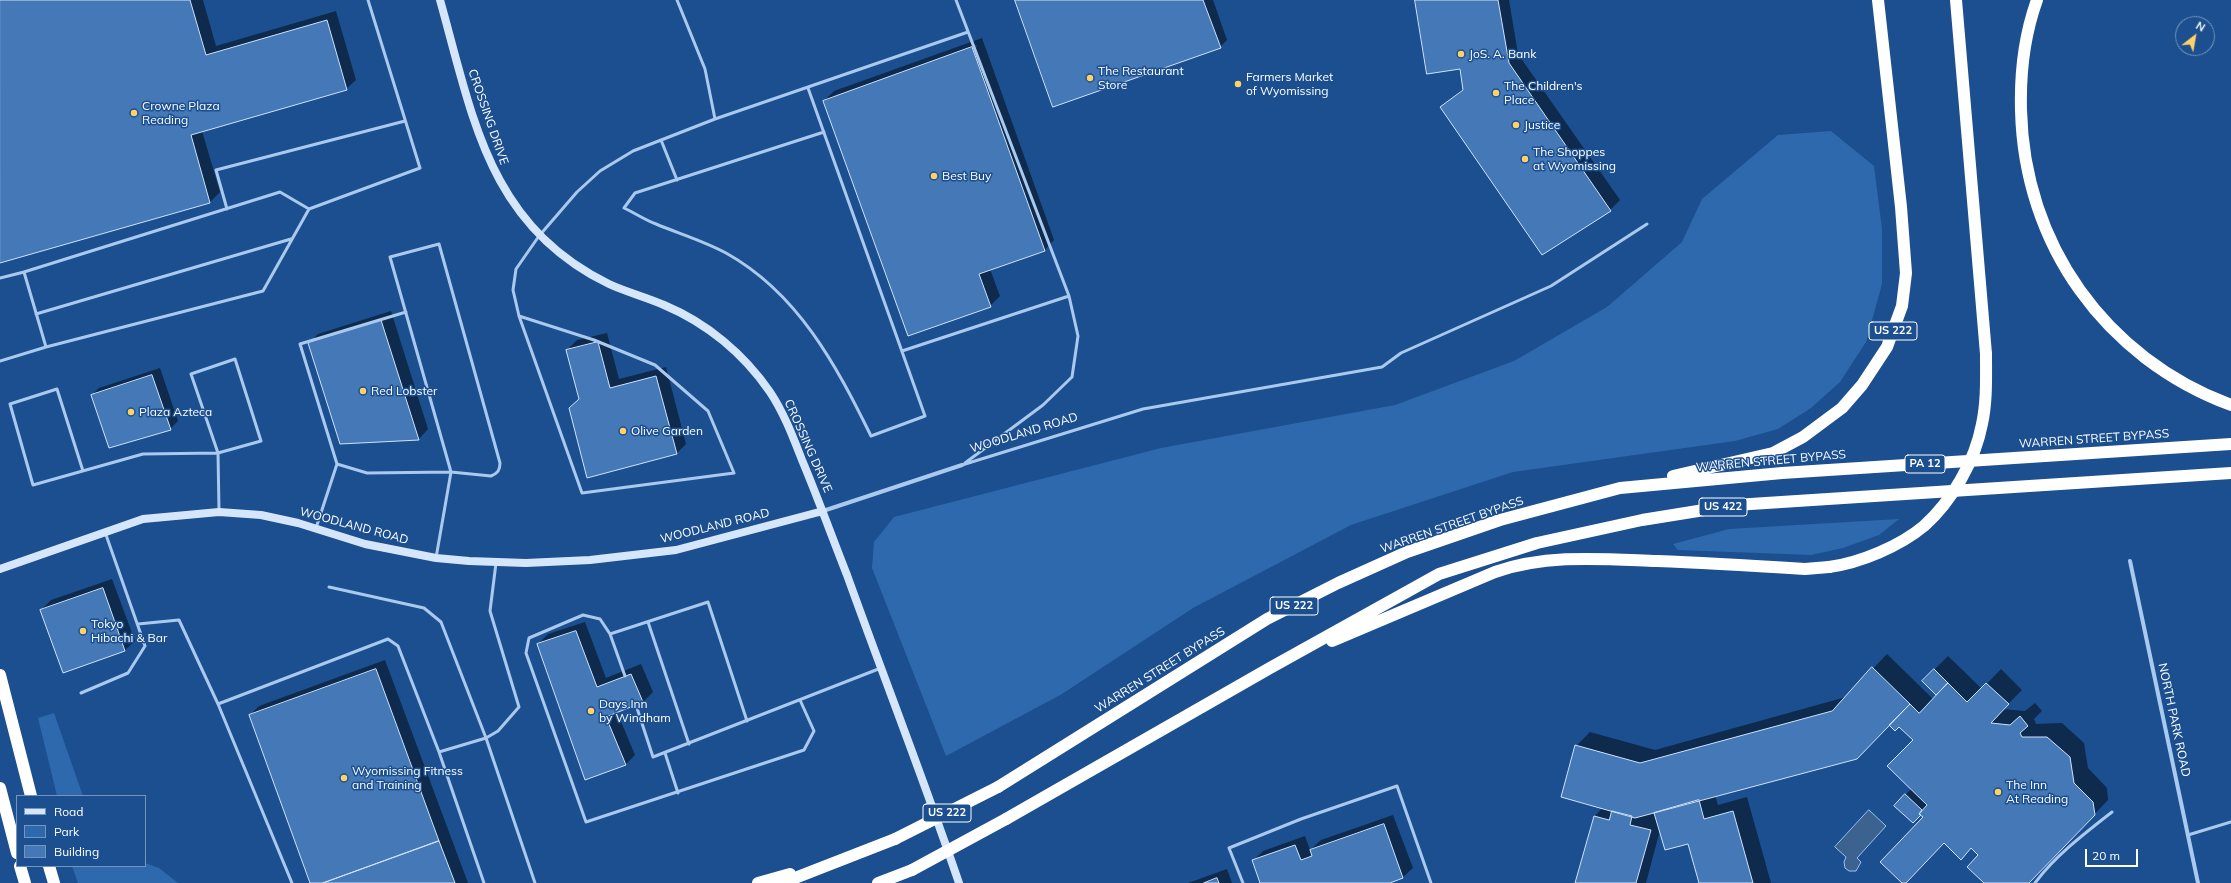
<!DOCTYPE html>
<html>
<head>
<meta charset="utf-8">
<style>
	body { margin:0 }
	#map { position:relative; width:2231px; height:883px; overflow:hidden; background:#1b4f8f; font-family:Mulish,sans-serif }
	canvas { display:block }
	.legend { position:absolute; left:16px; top:795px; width:130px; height:72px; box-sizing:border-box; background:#1b4f8f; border:1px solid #7695bc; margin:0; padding:5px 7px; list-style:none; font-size:12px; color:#fff }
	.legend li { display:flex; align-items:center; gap:8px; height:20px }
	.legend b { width:20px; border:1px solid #7695bc }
	.north { position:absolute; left:2175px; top:16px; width:40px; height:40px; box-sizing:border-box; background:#1b4f8f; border:1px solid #7695bc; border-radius:50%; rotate:31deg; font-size:11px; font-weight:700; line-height:16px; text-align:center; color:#fff }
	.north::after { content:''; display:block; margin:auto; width:14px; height:18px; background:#ffd166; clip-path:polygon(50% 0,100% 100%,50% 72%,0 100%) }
	.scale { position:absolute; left:2085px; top:849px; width:53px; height:18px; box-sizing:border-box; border:2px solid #fff; border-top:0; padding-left:5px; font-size:12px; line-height:14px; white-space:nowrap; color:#fff; -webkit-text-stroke:3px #1b4f8f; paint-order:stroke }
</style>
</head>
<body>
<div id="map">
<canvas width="2231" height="883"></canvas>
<ul class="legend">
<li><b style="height:5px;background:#d6e6fa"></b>Road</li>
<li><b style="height:11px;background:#2e69ad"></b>Park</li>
<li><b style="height:11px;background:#4478b7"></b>Building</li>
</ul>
<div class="north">N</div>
<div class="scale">20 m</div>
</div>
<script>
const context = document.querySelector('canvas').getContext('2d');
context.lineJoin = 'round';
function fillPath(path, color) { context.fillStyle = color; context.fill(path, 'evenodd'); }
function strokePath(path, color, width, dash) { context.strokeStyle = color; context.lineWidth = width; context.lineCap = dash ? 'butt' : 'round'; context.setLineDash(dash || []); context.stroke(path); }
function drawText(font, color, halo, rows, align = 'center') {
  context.font = font + ' Mulish,sans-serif'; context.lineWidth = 3; context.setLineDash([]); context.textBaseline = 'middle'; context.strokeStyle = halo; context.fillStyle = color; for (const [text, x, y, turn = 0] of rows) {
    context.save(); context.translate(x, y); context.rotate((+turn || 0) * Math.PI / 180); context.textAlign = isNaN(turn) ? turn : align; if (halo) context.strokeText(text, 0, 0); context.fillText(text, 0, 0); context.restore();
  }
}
fillPath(new Path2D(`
	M 1831,131 L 1874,166 L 1882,229 L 1882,284 L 1866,342 L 1840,382 L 1811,408 L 1778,429 L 1735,441 L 1513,472 L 1351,525 L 1193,608 L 1062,694 L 946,756 L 872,568 L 874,542 L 894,517 L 1161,448 L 1395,405 L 1514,361 L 1607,307 L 1682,242 L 1702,199 L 1778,135 Z
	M 1899,519 L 1879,535 L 1843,548 L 1811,555 L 1678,550 L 1673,544 L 1729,529 Z
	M 54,713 L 83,796 L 57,796 L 38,718 Z
	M 145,863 L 159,868 L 178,883 L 78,883 L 72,866 L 145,866 Z`), '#2e69ad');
const water = new Path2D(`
	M 1869,810 L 1886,826 L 1857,858 L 1861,862 L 1856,871 L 1849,871 L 1845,868 L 1844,862 L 1846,857 L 1835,847 Z`);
fillPath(water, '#3c6290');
strokePath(water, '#9cc4f0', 1);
fillPath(new Path2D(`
	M 0,0 L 203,0 L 216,46 L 336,11 L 356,80 L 346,89 L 202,131 L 220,192 L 210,202 L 0,262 Z
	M 1016,0 L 1213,0 L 1227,40 L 1220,47 Z
	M 1416,0 L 1509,0 L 1518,54 L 1620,200 L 1610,210 L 1441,107 L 1464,88 L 1460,68 Z
	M 982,38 L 1054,240 L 1045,250 L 990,269 L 1000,296 L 990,306 L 824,101 L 834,91 ZM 976,45 L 977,47 L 834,98 L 834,96 Z
	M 391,311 L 428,429 L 419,439 L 340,443 L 309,343 L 318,334 Z
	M 607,333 L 619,379 L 666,367 L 686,444 L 676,454 L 567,350 L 577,340 Z
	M 160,368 L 178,421 L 170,429 L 92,395 L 99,388 Z
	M 112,579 L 135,641 L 125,650 L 63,672 L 41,610 L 51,600 Z
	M 585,622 L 606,678 L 641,664 L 653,692 L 643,702 L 617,712 L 635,755 L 625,765 L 538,644 L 548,634 Z
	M 1887,654 L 1933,699 L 1937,695 L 1923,681 L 1948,656 L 1982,689 L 2001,669 L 2022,690 L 2003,709 L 2025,711 L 2035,703 L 2042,711 L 2034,719 L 2036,724 L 2062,723 L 2084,743 L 2088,768 L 2107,788 L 2108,800 L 2028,883 L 1985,883 L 1980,855 L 1971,847 L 1944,842 L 1903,883 L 1925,817 L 1921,814 L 1913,822 L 1896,805 L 1911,789 L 1914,740 L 1900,726 L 1889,724 L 1715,795 L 1718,805 L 1747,797 L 1771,883 L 1700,883 L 1689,842 L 1660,830 L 1646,883 L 1576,883 L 1595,816 L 1603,807 L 1576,746 L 1590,732 L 1655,750 L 1846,697 Z
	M 385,660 L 468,883 L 311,883 L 250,715 L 259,706 Z
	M 1393,815 L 1413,868 L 1403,877 L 1387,883 L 1261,883 L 1253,861 L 1263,851 L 1305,836 L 1310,850 L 1321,840 Z
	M 1227,869 L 1232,883 L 1188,883 Z`), '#0007');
const building = new Path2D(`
	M 0,0 L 190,0 L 206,55 L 327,20 L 347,90 L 191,135 L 210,203 L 0,263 Z
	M 1015,0 L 1203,0 L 1221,48 L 1053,107 Z
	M 1415,0 L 1498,0 L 1509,63 L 1611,211 L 1542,255 L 1440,107 L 1463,90 L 1460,69 L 1427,74 Z
	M 972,47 L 1045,251 L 979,274 L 991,307 L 908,336 L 823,101 Z
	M 381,320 L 419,440 L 340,444 L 308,343 Z
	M 598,342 L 610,388 L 656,376 L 677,454 L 587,478 L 569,408 L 579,399 L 566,350 Z
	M 152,375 L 171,430 L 109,448 L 91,395 Z
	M 103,588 L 125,651 L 63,673 L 40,610 Z
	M 576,631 L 597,687 L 631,674 L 643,702 L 606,717 L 626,765 L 585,780 L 537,644 Z
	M 1872,667 L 1910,704 L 1857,759 L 1635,818 L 1561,797 L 1575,745 L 1640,763 L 1832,711 Z
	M 376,669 L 439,841 L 323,883 L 310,883 L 249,715 Z
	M 1934,669 L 1948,683 L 1936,695 L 1922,681 Z
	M 1948,683 L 1967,702 L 1986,683 L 2009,704 L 1991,723 L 2010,725 L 2020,716 L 2028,726 L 2020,733 L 2022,737 L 2047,737 L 2070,757 L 2074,783 L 2093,802 L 2095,815 L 2029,883 L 1984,883 L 1967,867 L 1978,855 L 1971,848 L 1961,860 L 1944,843 L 1906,883 L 1902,883 L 1880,862 L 1923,817 L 1919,814 L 1927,805 L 1887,766 L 1913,740 L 1899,727 L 1895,731 L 1889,725 L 1910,704 L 1919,713 Z
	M 1905,794 L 1922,810 L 1919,814 L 1921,815 L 1913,823 L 1894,806 Z
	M 1699,800 L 1704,819 L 1733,811 L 1753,883 L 1699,883 L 1688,844 L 1665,850 L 1654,813 Z
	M 1612,811 L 1632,816 L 1630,825 L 1651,830 L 1636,883 L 1575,883 L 1594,816 L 1609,820 Z
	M 1384,824 L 1403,878 L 1390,883 L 1260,883 L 1252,860 L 1295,845 L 1301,860 L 1312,856 L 1310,850 Z
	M 439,841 L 455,883 L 323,883 Z
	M 1217,878 L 1219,883 L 1204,883 Z`);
fillPath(building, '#4478b7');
strokePath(building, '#cfe3fa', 1);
strokePath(new Path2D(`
	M 677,0 L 705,69 L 715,119
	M 808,88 L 925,416 L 871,436 C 836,365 798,293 726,253 C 704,241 680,234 656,224 C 645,220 635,213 624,208 L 635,193 L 824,132
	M 661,140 L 677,180
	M 227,209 L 216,170 L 405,121
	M 24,272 L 280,192 L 309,209
	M 0,278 L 24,272 L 46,347
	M 406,312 L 300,344 L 337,464 L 367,473 L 451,472 L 491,476 C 498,473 500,470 500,463 L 439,244 L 390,257 L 451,472 L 436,558
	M 36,314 L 291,239
	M 519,316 L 594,340 L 655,365 L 708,411 L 734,473 L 582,493 L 519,316 L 513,290 L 516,269 L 539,236 L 577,192 L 600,171 L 633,151 L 715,119 L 968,32
	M 902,351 L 1069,296 L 956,0
	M 0,361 L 46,347 L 263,291 L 309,209 L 420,168 L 368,0
	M 965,463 L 1043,405 L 1072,377 L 1078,336 L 1069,296
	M 962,465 L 1143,409 L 1382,367 L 1401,353 L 1551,286 L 1647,224
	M 83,471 L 57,389 L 10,404 L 33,485 L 143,454 L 218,453 L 261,441 L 235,359 L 191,374 L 218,453 L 219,510
	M 316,528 L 337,464
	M 329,587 L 424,608 L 441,622 L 486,738 L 535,883
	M 648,622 L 689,744
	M 138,624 L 179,620 L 218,704 L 292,883
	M 610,634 L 600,619 L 583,615 L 529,638 L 526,653 L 586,822 L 804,750 L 814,731 L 800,700
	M 625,676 L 610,634 L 708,602 L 747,721
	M 81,693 L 128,673 L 145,646 L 105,532
	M 218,704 L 388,639 L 398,646 L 439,752 L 484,883
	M 636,705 L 653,757 L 881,668
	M 439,752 L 486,738 L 498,731 L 519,707 L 490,611 L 496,563
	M 665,753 L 678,793
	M 2188,835 L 2231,822
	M 1243,883 L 1229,848 L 1301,819 L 1397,786 L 1431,883
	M 2035,883 C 2055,856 2085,833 2112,812`), '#a9c9ee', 3);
strokePath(new Path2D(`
	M 823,511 L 962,465
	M 2130,561 L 2198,883`), '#a9c9ee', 4);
strokePath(new Path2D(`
	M 440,0 C 473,117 488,225 609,284 C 626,292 646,297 664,305 C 707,323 744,354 770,392 C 784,413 793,437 802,460 C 818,498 832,537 847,575 C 884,678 924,780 959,883
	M 0,569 L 143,519 L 219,512 L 261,515 L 298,523 L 365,544 L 436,558 L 469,561 L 526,563 L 590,560 L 676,550 L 823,511`), '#d6e6fa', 8);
strokePath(new Path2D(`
	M 1956,0 L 1986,354
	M 2037,0 C 2024,36 2020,72 2021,110 C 2024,244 2105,358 2231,405
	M 1673,476 L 1773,453 L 1803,437 L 1842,408 L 1862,385 L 1887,347 L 1902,306 L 1906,273 L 1901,207 L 1878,0
	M 1332,641 L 1495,572 C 1547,554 1602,559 1657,561 C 1706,563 1756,566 1805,569 L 1829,567
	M 0,675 L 31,796
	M 998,787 L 1267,619 L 1338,583 L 1407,552 L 1500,520 L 1620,488 L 1782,473 L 2231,444
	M 0,788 L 17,853
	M 1006,819 L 1270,668 L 1439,574 L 1537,543 L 1642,520 L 1735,505 L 2231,473
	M 20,866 L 25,883
	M 49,866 L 54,883
	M 758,883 L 790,874
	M 782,883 L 895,839
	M 878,883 L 912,870`), '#fff', 12);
strokePath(new Path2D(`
	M 1829,567 C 1860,563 1900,546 1924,526 C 1952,501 1975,461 1982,424 C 1987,401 1986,377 1986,354
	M 895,839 L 998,787
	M 912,870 L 1006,819`), '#fff', 12);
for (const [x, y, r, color] of [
	[1461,54,4,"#ffd166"],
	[1090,78,4,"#ffd166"],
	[1238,84,4,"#ffd166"],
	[1496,93,4,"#ffd166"],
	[134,113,4,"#ffd166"],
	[1516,125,4,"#ffd166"],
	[1525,159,4,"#ffd166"],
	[934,176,4,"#ffd166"],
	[363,391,4,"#ffd166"],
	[131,412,4,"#ffd166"],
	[623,431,4,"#ffd166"],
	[83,631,4,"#ffd166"],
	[591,711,4,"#ffd166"],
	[344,778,4,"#ffd166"],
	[1998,792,4,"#ffd166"]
]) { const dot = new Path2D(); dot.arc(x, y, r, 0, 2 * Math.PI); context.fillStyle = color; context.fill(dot); strokePath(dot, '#1b4f8f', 1.5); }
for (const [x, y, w] of [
	[1893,331,48],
	[1925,464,40],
	[1723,507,48],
	[1294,606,48],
	[947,813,48]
]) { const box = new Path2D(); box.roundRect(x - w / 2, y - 9, w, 18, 3); context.fillStyle = '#1b4f8f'; context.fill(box); strokePath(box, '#fff', 1); }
drawText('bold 11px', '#fff', null, [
	["US 222",1893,331],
	["PA 12",1925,464],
	["US 422",1723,507],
	["US 222",1294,606],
	["US 222",947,813]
]);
drawText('12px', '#fff', '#1b4f8f', [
	["JoS. A. Bank",1469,54],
	["The Restaurant",1098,71],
	["Store",1098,85],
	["Farmers Market",1246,77],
	["of Wyomissing",1246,91],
	["The Children's",1504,86],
	["Place",1504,100],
	["Crowne Plaza",142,106],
	["Reading",142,120],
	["Justice",1524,125],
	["The Shoppes",1533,152],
	["at Wyomissing",1533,166],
	["Best Buy",942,176],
	["Red Lobster",371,391],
	["Plaza Azteca",139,412],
	["Olive Garden",631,431],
	["Tokyo",91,624],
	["Hibachi & Bar",91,638],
	["Days Inn",599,704],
	["by Windham",599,718],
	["Wyomissing Fitness",352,771],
	["and Training",352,785],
	["The Inn",2006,785],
	["At Reading",2006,799]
], 'left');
drawText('12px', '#fff', '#1b4f8f', [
	["CROSSING DRIVE",488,117,71],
	["WOODLAND ROAD",1024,433,-17],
	["WARREN STREET BYPASS",2094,439,-4],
	["CROSSING DRIVE",808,446,66],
	["WARREN STREET BYPASS",1771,461,-5],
	["WARREN STREET BYPASS",1452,525,-19],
	["WOODLAND ROAD",354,526,15],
	["WOODLAND ROAD",715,526,-14],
	["WARREN STREET BYPASS",1160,670,-32],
	["NORTH PARK ROAD",2174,720,78]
]);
</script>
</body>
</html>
